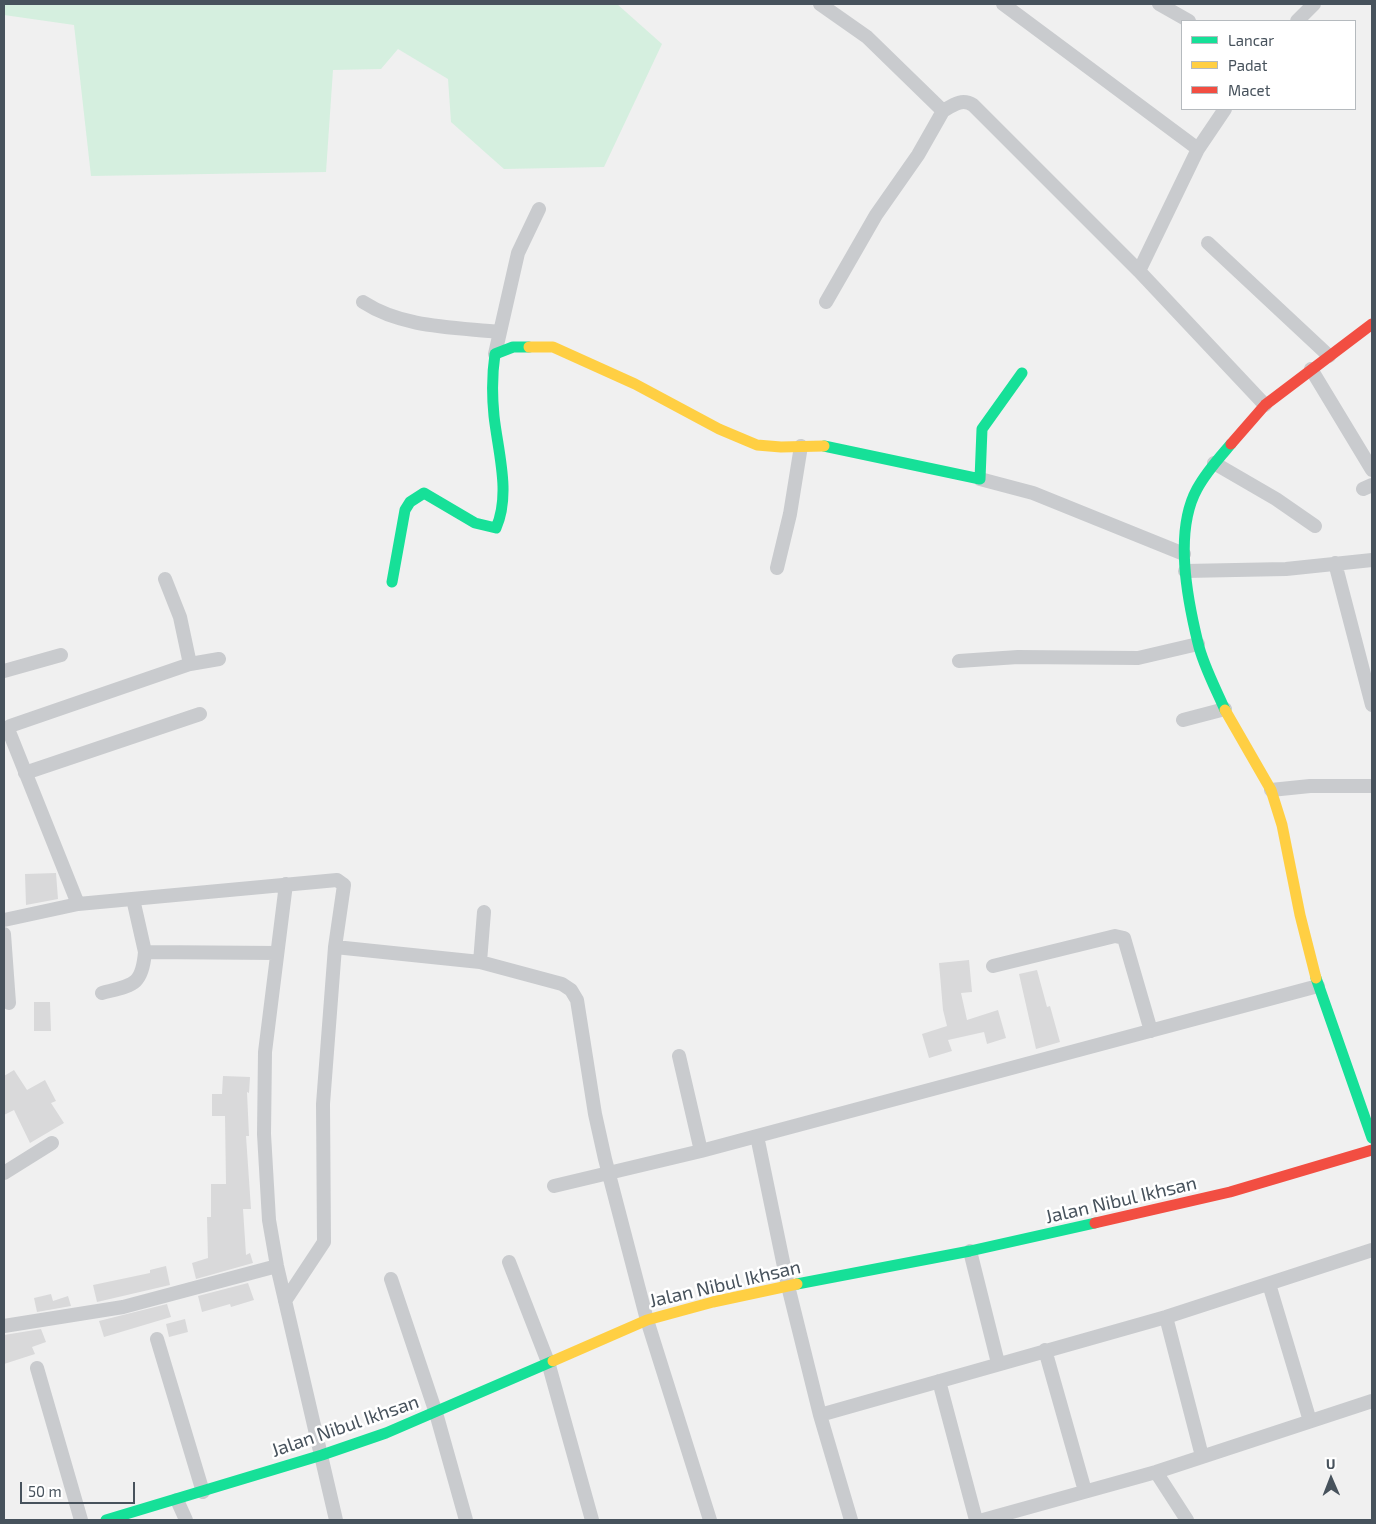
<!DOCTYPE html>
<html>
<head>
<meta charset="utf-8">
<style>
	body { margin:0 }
	#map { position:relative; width:1376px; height:1524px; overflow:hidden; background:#f0f0f0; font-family:"Exo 2",sans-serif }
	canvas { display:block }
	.frame { position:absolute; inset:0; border:5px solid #47525c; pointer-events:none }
	.legend { position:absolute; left:1181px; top:20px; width:175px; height:90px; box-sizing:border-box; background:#fff; border:1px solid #b5babe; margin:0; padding:6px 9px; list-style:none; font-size:15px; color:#47525c }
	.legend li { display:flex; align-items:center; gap:10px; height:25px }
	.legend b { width:25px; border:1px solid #b5babe }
	.north { position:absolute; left:1306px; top:1454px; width:50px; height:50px; -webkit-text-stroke:4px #fff; paint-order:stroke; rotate:359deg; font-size:14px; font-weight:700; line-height:20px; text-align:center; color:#47525c }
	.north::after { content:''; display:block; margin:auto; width:18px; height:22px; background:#47525c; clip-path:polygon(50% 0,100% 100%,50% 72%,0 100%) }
	.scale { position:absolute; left:20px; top:1482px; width:115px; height:22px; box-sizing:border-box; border:2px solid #47525c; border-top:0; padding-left:6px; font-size:15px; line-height:18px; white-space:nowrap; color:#47525c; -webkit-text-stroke:4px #fff; paint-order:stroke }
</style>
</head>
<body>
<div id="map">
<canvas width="1376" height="1524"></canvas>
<div class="frame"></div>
<ul class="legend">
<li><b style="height:6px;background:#16e098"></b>Lancar</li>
<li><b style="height:6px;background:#ffcf43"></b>Padat</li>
<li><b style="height:6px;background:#f24e42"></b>Macet</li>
</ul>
<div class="north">U</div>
<div class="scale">50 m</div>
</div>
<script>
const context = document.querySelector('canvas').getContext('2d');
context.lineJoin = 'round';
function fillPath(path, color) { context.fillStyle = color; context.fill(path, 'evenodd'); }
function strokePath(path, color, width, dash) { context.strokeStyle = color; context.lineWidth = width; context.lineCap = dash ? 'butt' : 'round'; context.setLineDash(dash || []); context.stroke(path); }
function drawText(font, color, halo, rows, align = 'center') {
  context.font = font + ' "Exo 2",sans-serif'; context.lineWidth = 5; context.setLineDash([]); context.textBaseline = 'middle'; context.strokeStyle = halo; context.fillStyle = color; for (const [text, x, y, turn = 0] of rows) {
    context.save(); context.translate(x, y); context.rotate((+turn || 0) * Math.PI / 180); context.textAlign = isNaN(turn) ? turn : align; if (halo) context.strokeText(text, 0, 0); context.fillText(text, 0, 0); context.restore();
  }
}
fillPath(new Path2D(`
	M 4,4 L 617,4 L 662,44 L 604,167 L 504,169 L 451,122 L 448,79 L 398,49 L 381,69 L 333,70 L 326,172 L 91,176 L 74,25 L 4,15 Z`), '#d5efdf');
fillPath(new Path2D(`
	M 56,873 L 58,899 L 26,905 L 25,874 Z
	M 969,960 L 972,992 L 961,993 L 967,1020 L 998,1010 L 1006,1038 L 987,1044 L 984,1032 L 948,1040 L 952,1051 L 929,1058 L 922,1034 L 947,1026 L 943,1010 L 939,963 Z
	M 1037,970 L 1047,1007 L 1050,1006 L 1060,1042 L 1036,1049 L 1019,974 Z
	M 34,1002 L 50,1002 L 51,1031 L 34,1031 Z
	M 14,1070 L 27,1090 L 45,1080 L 56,1101 L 51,1103 L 64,1123 L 30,1143 L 14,1110 L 4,1115 L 4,1076 Z
	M 223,1076 L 250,1077 L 249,1093 L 247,1092 L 249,1136 L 246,1136 L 251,1209 L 243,1209 L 246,1255 L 250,1253 L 253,1263 L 196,1279 L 192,1263 L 208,1258 L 207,1217 L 211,1217 L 211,1184 L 226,1184 L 225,1116 L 212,1116 L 212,1094 L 222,1094 Z
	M 166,1266 L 170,1285 L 97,1302 L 93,1285 L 150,1273 L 150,1270 Z
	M 248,1283 L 254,1300 L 231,1307 L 230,1304 L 202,1312 L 198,1296 Z
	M 51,1294 L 53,1301 L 68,1296 L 71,1306 L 37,1312 L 34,1298 Z
	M 167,1304 L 171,1317 L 104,1337 L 99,1321 Z
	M 185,1319 L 188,1332 L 169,1337 L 166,1324 Z
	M 41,1329 L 46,1342 L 32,1347 L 35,1354 L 4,1364 L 4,1335 Z`), '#d9d9da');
strokePath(new Path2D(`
	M 820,4 L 867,37 L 943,111 C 953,105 962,98 973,105 L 1139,271
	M 1003,4 L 1198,149
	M 1159,4 L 1189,21
	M 1297,21 L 1314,4
	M 1225,109 L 1198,149 L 1139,271 L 1265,405
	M 1208,243 L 1329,356
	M 363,302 C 403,328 453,327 500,332
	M 826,302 L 876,215 L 918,155 L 943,111
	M 495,354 L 518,253 L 539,209
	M 1311,369 L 1372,470
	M 1214,463 L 1276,499 L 1315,526
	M 980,479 L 1033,493 L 1184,554
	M 1363,489 L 1372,485
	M 1335,563 L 1372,705
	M 777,568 L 790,514 L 801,446
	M 1185,571 L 1286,569 L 1372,560
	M 959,661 L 1018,657 L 1138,658 L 1198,644
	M 190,664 L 219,659
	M 4,671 L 61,655
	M 1183,720 L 1225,709
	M 25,773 L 200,714
	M 1271,790 L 1310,786 L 1372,786
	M 286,884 L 265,1052 L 264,1134 L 269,1220 L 277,1266 L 336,1520
	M 133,899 L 145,952 L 277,953
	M 78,904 L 8,729 L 10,726 L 190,664 L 180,617 L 165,579
	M 4,920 L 78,904 L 337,880 L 344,885 L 335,947 L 323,1104 L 324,1242 L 285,1301
	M 4,934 L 9,1003
	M 335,947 L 480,962 L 562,984 L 571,990 L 577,1000 L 595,1114 L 605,1159 L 647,1320 L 710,1520
	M 480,962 L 484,912
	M 993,966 L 1115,936 L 1124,938 L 1151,1031
	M 102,993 C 133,985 142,986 145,952
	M 679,1056 L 701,1151
	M 757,1136 L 788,1286 L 820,1415 L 851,1520
	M 4,1173 L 52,1143
	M 554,1186 L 701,1151 L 1318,986
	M 970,1251 L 998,1363
	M 509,1262 L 548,1362 L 592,1520
	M 391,1279 L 436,1413 L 466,1520
	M 1269,1284 L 1310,1421
	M 1166,1317 L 1202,1456
	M 4,1326 L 123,1307 L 277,1266
	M 157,1339 L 203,1492
	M 1045,1350 L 1085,1491
	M 37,1368 L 81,1520
	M 939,1381 L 976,1520
	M 820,1415 L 1166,1317 L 1372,1250
	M 1156,1472 L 1187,1520
	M 177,1500 L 186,1520
	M 983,1520 L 1156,1472 L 1372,1401`), '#c9cbce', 14);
strokePath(new Path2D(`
	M 824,446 L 980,479 L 982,429 L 1022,373
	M 392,582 L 405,510 L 410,502 L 424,493 L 475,523 L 496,528 C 511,494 498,452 494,416 C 492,396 492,374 495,354 L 513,347 L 529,347
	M 1225,710 C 1216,689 1203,665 1198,643 C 1187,598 1174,531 1197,489 C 1206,472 1219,458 1231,444
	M 1316,978 L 1372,1138
	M 797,1284 L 970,1251 L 1095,1223
	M 106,1520 L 322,1455 L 386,1433 L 553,1361`), '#16e098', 11);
strokePath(new Path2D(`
	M 529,347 L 553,347 L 635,384 L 719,429 L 757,445 L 781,447 L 824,446
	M 1225,710 L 1271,790 L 1282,825 L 1300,915 L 1316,978
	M 553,1361 L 647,1320 L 713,1302 L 797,1284`), '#ffcf43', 11);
strokePath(new Path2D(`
	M 1231,444 L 1265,405 L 1372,324
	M 1095,1223 L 1230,1192 L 1372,1150`), '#f24e42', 11);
drawText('19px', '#47525c', '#fff', [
	["Jalan Nibul Ikhsan",1121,1200,-13],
	["Jalan Nibul Ikhsan",725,1284,-13],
	["Jalan Nibul Ikhsan",345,1426,-19]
]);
</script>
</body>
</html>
